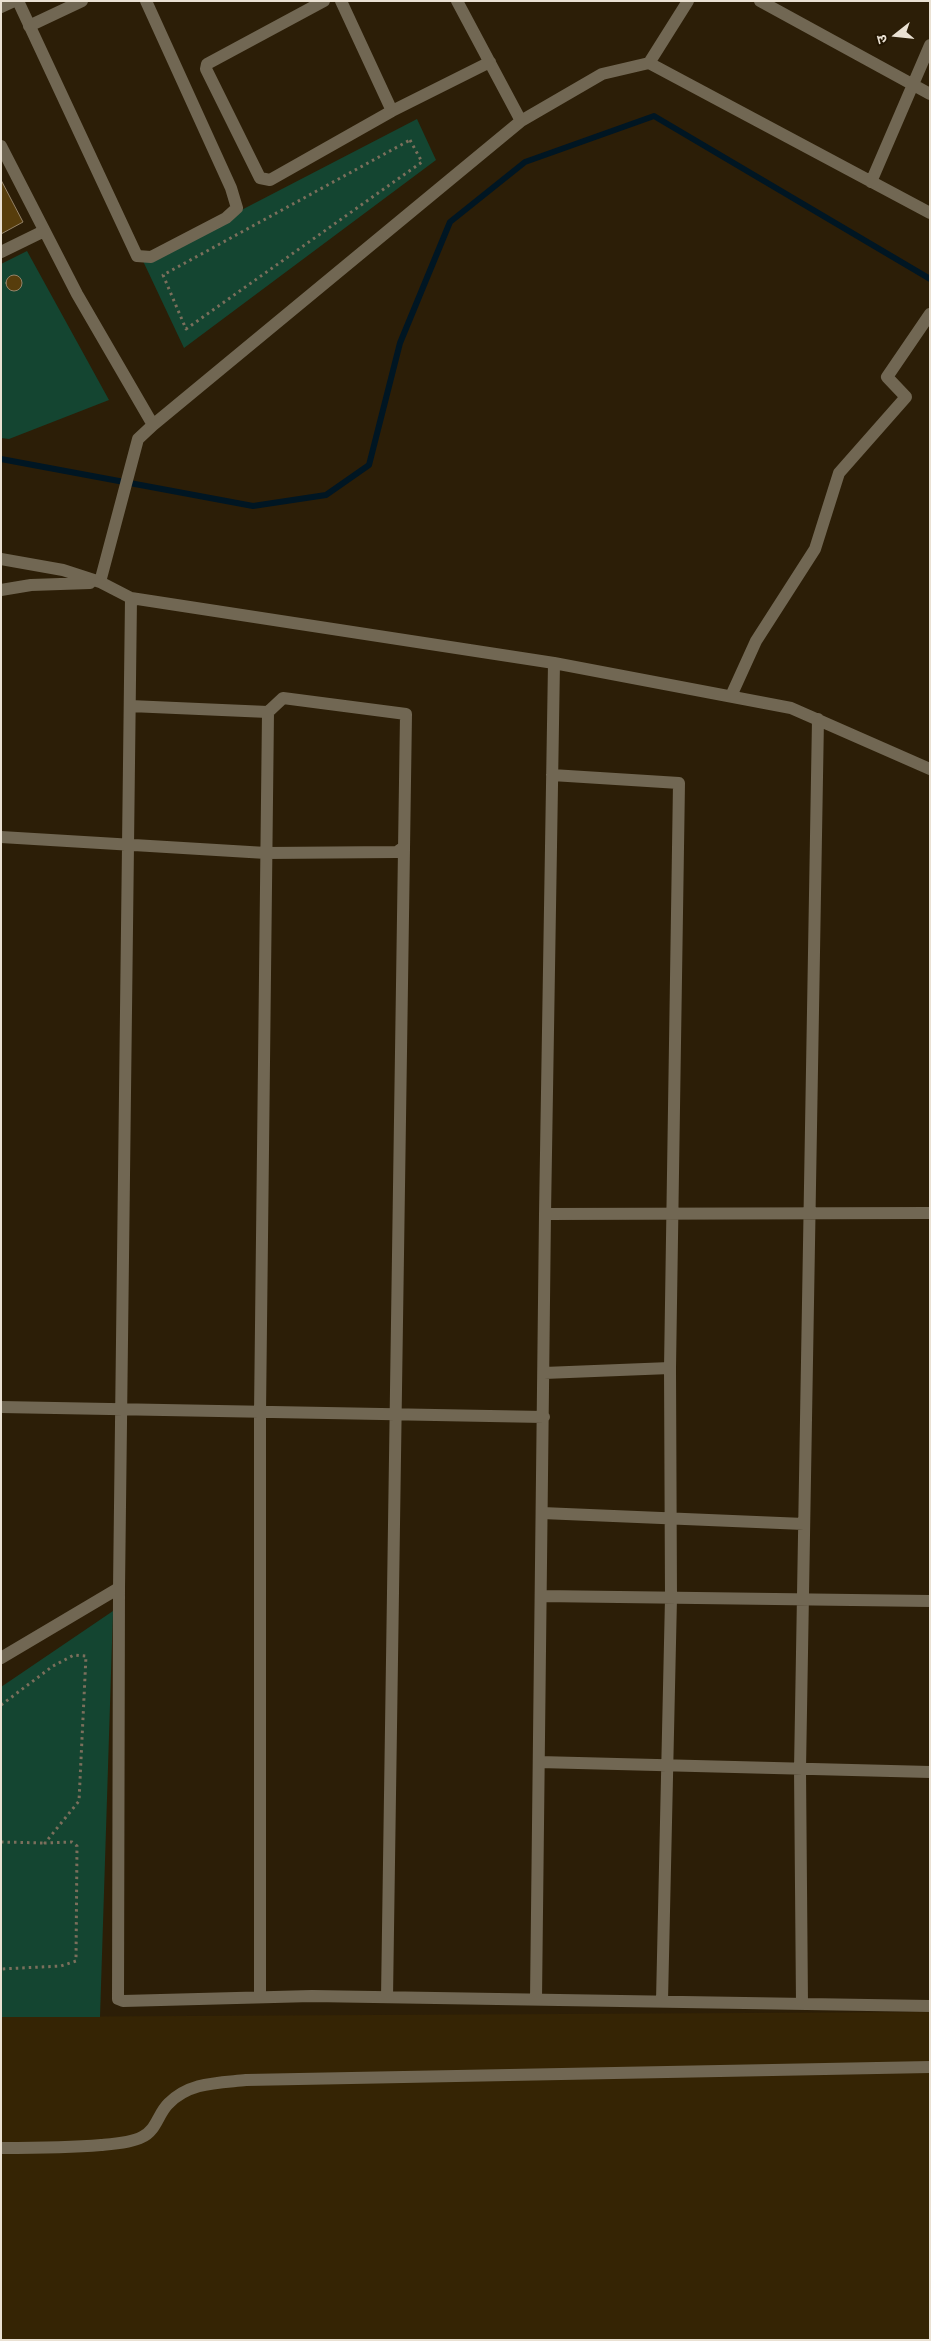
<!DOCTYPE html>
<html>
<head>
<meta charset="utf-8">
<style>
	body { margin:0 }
	#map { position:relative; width:931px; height:2341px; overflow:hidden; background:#2c1e07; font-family:"Golos Text","Noto Sans Devanagari",sans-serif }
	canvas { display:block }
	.frame { position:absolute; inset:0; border:2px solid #eae1d3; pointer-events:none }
	.north { position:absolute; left:871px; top:10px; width:50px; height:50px; -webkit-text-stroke:4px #221500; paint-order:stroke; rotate:254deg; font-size:14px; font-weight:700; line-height:20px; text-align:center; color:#eae1d3 }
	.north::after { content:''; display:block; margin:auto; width:18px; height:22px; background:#eae1d3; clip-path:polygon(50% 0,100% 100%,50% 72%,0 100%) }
</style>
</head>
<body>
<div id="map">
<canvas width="931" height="2341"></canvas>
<div class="frame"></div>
<div class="north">उ</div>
</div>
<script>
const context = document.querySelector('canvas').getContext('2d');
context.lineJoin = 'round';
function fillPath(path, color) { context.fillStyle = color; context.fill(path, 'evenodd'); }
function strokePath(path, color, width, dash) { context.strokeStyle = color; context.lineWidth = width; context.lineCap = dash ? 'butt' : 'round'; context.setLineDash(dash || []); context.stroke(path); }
fillPath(new Path2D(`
	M 930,2012 L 930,2340 L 1,2340 L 1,2017 Z`), '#352404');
fillPath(new Path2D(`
	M 417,119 L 436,160 L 184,348 L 143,261 Z
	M 27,251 L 109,400 L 9,439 L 1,438 L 1,264 Z
	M 113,1611 L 100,2017 L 1,2017 L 1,1687 Z`), '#144531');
strokePath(new Path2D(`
	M 1,459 L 253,506 L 326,495 L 369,465 L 400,343 L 450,222 L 525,162 L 654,116 L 930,279`), '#001623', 6);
const building = new Path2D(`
	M 1,180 L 23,222 L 1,234 Z
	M6 283a8 8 0 1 1 16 0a8 8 0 1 1-16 0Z`);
fillPath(building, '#573d0c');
strokePath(building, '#948369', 1);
strokePath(new Path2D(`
	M 410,140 L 422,162 L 186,329 L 163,275 Z
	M 1,1705 L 53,1666 L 74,1655 L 86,1656 L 79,1801 L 45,1843 L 72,1842 L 77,1846 L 76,1961 L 61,1966 L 1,1969
	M 1,1842 L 45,1843`), '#7b6f5c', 3, [2.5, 4]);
strokePath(new Path2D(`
	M 18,1 L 137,256 L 151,257 L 226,218 L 237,208 L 231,188 L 146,1
	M 324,1 L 207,64 L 206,69 L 260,178 L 270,180 L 392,111 L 490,62
	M 341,1 L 392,111
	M 457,1 L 521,121
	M 760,1 L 930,94
	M 1,7 L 14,1
	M 29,26 L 82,1
	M 649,63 L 688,1
	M 1,146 L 77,294 L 153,425
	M 871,182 L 930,45
	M 1,252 L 44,231
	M 1,559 L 63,570 L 100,582 L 131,598 L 554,663 L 791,708 L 930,769
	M 100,582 L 138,439 L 153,425 L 521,121 L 602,74 L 649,63 L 930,213
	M 1,590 L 31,585 L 90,583
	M 131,598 L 119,1588 L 118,1999 L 123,2001 L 312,1996 L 930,2006
	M 731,696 L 756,641 L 815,549 L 839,473 L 906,397 L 887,377 L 930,314
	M 130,704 L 130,706 L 268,712 L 283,698 L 406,714 L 387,1997
	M 552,775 L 679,783 L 670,1368 L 671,1598 L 662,2001
	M 1,837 L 266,853 L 397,852 L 404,847
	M 545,1214 L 930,1213
	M 544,1373 L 670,1368
	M 1,1407 L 544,1417
	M 542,1513 L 804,1524
	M 541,1596 L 930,1601
	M 1,1658 L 119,1588
	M 539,1762 L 930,1772
	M 260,1996 L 260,1412 L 268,712
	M 536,1999 L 545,1214 L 554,663
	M 802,2004 L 800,1769 L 818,719
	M 1,2148 C 35,2148 67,2148 101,2145 C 113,2144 131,2143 142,2137 C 156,2131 158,2114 168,2104 C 189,2082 218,2083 246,2080 L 930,2067`), '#716753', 12);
</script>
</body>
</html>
